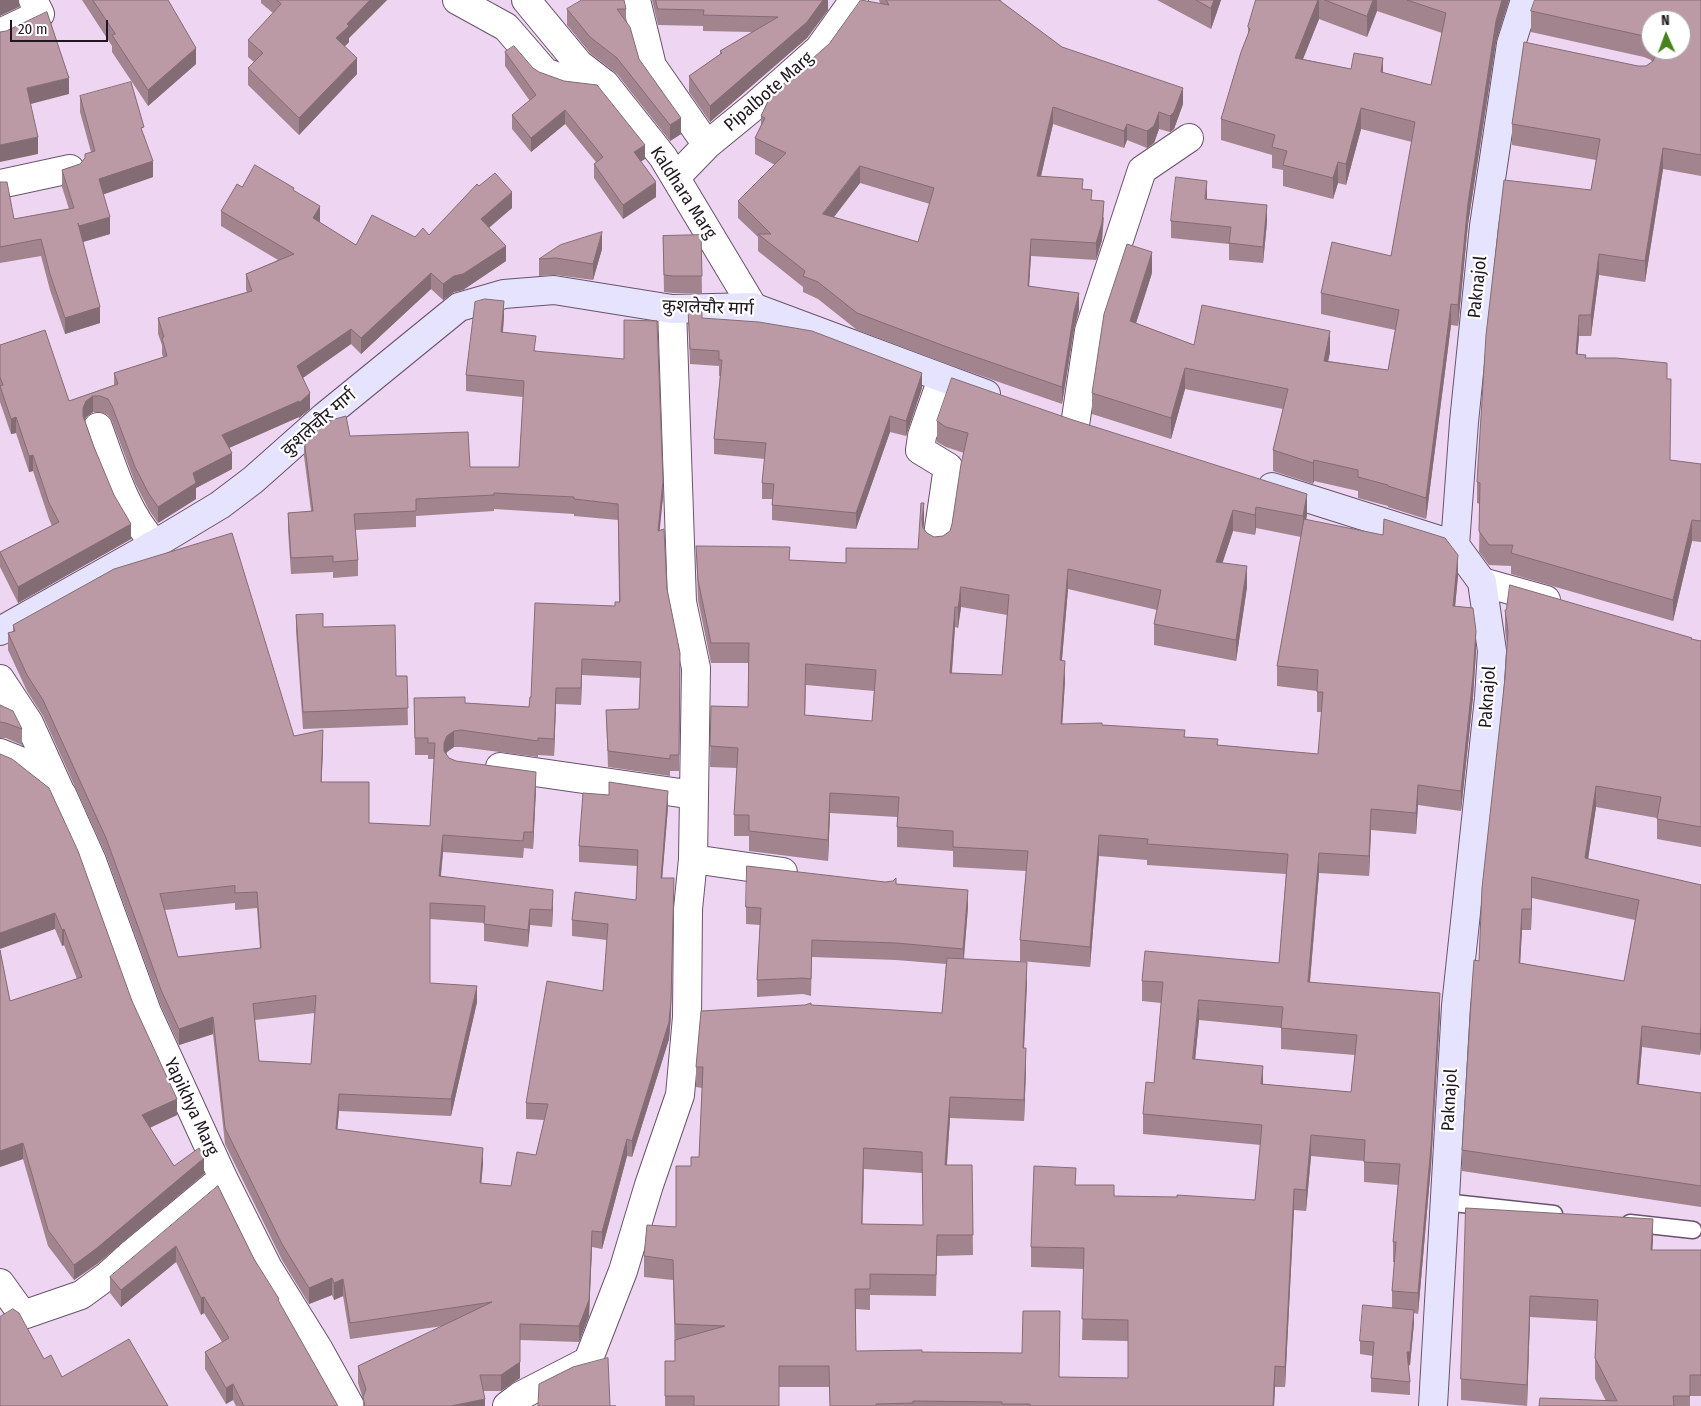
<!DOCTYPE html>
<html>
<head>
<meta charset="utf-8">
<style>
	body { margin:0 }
	#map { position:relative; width:1701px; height:1406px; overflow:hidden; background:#eed5f2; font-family:"Fira Sans Condensed",sans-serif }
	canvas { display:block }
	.north { position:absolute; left:1641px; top:10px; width:50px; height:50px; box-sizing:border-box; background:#fff; border:1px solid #a5a2a6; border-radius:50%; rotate:358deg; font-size:14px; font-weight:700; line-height:20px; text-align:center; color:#1f1620 }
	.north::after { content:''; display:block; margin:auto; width:18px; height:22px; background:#47821e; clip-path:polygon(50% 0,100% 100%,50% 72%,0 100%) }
	.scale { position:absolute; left:10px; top:20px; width:98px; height:22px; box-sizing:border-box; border:2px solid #1f1620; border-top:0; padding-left:6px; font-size:15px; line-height:18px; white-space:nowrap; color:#1f1620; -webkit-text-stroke:4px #fff; paint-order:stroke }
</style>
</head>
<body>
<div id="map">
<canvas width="1701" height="1406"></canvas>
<div class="north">N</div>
<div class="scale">20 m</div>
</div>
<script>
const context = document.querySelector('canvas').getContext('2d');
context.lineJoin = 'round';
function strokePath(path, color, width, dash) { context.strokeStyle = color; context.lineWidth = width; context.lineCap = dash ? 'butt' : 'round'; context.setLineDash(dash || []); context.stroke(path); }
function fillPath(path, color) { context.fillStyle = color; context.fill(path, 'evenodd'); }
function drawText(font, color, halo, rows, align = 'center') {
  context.font = font + ' "Fira Sans Condensed","Noto Sans Devanagari",sans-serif'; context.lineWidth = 4.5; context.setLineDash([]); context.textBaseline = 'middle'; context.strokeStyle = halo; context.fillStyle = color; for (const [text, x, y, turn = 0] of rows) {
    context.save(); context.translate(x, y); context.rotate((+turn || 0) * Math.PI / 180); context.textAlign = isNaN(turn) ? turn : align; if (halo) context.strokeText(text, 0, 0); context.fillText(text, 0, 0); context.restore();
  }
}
const lane = new Path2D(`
	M 1444,1202 L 1554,1214
	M 1630,1223 L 1693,1230`);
const street = new Path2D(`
	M 457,0 L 506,27 L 545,72 L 566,80 L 605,84
	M 526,0 L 579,64 L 605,84 L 663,157 L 753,307
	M 636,0 L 652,66 L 707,145
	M 0,33 L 40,14 L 33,0
	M 676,177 L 707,145 L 757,104 L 819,49 L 854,0
	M 0,184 L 70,169
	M 1075,425 L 1089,331 L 1142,170 L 1189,138
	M 98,427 C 113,468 125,512 155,544
	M 937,542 L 948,467 L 920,450 L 922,436 L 942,379
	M 1482,582 L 1546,600
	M 0,679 L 29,723 L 59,789
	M 0,753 L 20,761 L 62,794 L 92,861 L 147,1012 L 223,1178 L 268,1268 L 319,1350 L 350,1406
	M 500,767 L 694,795
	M 693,859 L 783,872
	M 0,1283 L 23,1315 L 81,1295 L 107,1276 L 129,1256 L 223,1178
	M 507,1406 L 520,1396 L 588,1361 L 623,1271 L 649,1185 L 680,1095 L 687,1017 L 688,909 L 693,859 L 696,668 L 682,602 L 672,309`);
const secondary = new Path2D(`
	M 1272,487 L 1455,545
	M 0,631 L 155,544 L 220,505 L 253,480 L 324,417 L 459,307 L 504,294 L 554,290 L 672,309 L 753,307 L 986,394
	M 1433,1406 L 1456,1006 L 1489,698 L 1492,651 L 1482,582 L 1455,545 L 1464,422 L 1484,226 L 1511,44 L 1525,0`);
strokePath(lane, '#69536c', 19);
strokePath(street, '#69536c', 30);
strokePath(secondary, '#69536c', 30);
strokePath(lane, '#fff', 16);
strokePath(street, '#fff', 28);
strokePath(secondary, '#e6e3ff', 28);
fillPath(new Path2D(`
	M 82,0 L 168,0 L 196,64 L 148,106 L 112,52 L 112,46 Z
	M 261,0 L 387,0 L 349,38 L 349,42 L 345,46 L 357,74 L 299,135 L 248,85 L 248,68 L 254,62 L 248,57 L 248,40 L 273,13 L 261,3 Z
	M 652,0 L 828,0 L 828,10 L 807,38 L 710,122 L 689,92 L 689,76 L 720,54 L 720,51 L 752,32 L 703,31 L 703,26 L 658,25 Z
	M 879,0 L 1002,0 L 1000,1 L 1062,47 L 1183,104 L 1174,129 L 1170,132 L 1159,129 L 1154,143 L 1147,148 L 1127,140 L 1124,148 L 1053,124 L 1041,176 L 1083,189 L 1092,200 L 1104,218 L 1102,240 L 1096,260 L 1031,256 L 1029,286 L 1079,310 L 1074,329 L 1062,404 L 947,364 L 857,330 L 818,299 L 803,292 L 803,287 L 758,251 L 758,237 L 738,218 L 738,201 L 775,165 L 755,154 L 755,138 L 761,125 L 761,116 L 880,3 ZM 860,183 L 930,204 L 918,242 L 834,217 Z
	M 1157,0 L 1221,0 L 1211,29 Z
	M 1256,0 L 1509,0 L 1496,42 L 1468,224 L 1458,326 L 1451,325 L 1426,519 L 1388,507 L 1388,506 L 1358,498 L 1358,491 L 1314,481 L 1313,484 L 1273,471 L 1273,450 L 1283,409 L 1185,389 L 1171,439 L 1092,414 L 1092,393 L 1152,273 L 1136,323 L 1194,345 L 1330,352 L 1328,361 L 1388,370 L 1395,330 L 1321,314 L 1321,293 L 1391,256 L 1412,142 L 1361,129 L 1346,185 L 1338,183 L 1333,199 L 1283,186 L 1283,170 L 1272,168 L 1272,155 L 1221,140 L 1221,119 L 1248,34 L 1248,27 ZM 1377,11 L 1442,33 L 1431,85 L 1383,73 L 1351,69 L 1303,59 L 1319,19 L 1367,37 Z
	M 1701,0 L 1701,176 L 1663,169 L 1645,282 L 1599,275 L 1591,336 L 1579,336 L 1577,355 L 1586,358 L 1667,379 L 1670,460 L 1701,464 L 1701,542 L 1692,541 L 1673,621 L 1511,574 L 1511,566 L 1489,565 L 1479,552 L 1480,504 L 1477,503 L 1477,482 L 1591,190 L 1596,160 L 1512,145 L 1512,124 L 1638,66 L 1646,66 L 1652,62 L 1651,60 L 1644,57 L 1531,32 L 1531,11 ZM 1651,20 L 1681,50 L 1651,50 Z
	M 567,9 L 626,9 L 626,21 L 639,59 L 681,134 L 670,141 L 617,74 L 590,53 L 567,25 Z
	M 505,52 L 533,68 L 645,159 L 641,161 L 656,197 L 623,219 L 594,178 L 594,164 L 596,162 L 565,124 L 531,152 L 512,129 L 512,115 L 530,101 L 505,66 Z
	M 80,96 L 144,135 L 153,177 L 103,194 L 110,234 L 83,242 L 100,323 L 65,334 L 50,290 L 41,256 L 0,263 L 0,182 L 14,219 L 69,209 L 62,187 L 62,170 L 80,164 L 91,152 L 80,112 Z
	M 479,186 L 512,208 L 489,228 L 506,261 L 463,290 L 454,292 L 443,300 L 431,289 L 361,354 L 351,344 L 303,378 L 310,409 L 299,418 L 299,417 L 229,448 L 232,469 L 196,488 L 196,499 L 158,523 L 149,510 L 135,483 L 112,421 L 108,415 L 100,412 L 93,412 L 86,417 L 85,420 L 94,447 L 131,539 L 18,603 L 0,567 L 0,552 L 52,526 L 49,519 L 33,471 L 29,472 L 16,433 L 11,434 L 0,402 L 0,345 L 69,401 L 114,385 L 114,373 L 163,357 L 162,354 L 162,345 L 158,334 L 158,318 L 247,292 L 246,290 L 246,274 L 278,260 L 221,226 L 221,211 L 242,187 L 294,191 L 320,223 L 356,245 L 429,235 Z
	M 1207,199 L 1267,222 L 1263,263 L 1229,260 L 1229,244 L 1171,238 L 1171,221 Z
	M 701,235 L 702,293 L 673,293 L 664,292 L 663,236 Z
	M 602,249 L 593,280 L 556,275 L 539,276 L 539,259 Z
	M 688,309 L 702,318 L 922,388 L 906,436 L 890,432 L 856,529 L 772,520 L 772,499 L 762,499 L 762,483 L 765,459 L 714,454 L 714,439 L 720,376 L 719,376 L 719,366 L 690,364 Z
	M 504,317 L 503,332 L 536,351 L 663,497 L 659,531 L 667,589 L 680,653 L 679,771 L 670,771 L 670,776 L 608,767 L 606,710 L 639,709 L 640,678 L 582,675 L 581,705 L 556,704 L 554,756 L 538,755 L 538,757 L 461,747 L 454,747 L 447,752 L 446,754 L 449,758 L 456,761 L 536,789 L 533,849 L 524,848 L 523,858 L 443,852 L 441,876 L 553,906 L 552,927 L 530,925 L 528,947 L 484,941 L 484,923 L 430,919 L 430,983 L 477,1002 L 451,1116 L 339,1111 L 337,1129 L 483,1164 L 481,1183 L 511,1186 L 536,1155 L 544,1120 L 526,1119 L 526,1103 L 603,991 L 607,940 L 572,936 L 572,920 L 636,900 L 637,866 L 579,862 L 579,846 L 609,795 L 609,782 L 668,807 L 662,878 L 671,1016 L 669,1039 L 632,1157 L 627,1156 L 602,1249 L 592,1247 L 589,1316 L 579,1342 L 520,1340 L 520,1378 L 501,1391 L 483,1391 L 485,1406 L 363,1406 L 363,1399 L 358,1383 L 358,1366 L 443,1326 L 350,1339 L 343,1296 L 334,1300 L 332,1295 L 309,1304 L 282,1260 L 225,1144 L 213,1034 L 179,1045 L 161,1006 L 106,855 L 43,716 L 27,691 L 8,650 L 8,633 L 13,632 L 13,625 L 323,747 L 321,782 L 369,823 L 430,826 L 434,759 L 428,759 L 428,755 L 415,755 L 414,698 L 465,703 L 529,707 L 531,697 L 619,602 L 618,520 L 574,516 L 574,514 L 494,509 L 494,511 L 416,516 L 416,527 L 355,530 L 358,560 L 358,576 L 333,578 L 333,572 L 291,574 L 288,529 L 288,513 L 311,511 L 304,456 L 304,439 L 350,436 L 470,467 L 519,467 L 523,397 L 466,391 L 466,375 ZM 235,903 L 235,910 L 257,908 L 260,949 L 178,957 L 165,910 ZM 315,1013 L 311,1064 L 259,1061 L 255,1020 Z
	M 937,421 L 1307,515 L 1306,519 L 1458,576 L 1455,607 L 1476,652 L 1473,697 L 1461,811 L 1418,805 L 1416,834 L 1371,830 L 1369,876 L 1319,873 L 1310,982 L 1440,1014 L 1431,1166 L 1418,1314 L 1414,1313 L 1414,1323 L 1410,1365 L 1408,1366 L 1410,1382 L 1410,1395 L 1371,1392 L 1371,1378 L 1373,1356 L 1360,1354 L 1360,1341 L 1392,1308 L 1392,1291 L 1395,1262 L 1393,1262 L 1393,1242 L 1398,1185 L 1364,1182 L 1364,1161 L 1311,1156 L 1306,1211 L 1294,1210 L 1285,1387 L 1275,1387 L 1274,1406 L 830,1406 L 829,1387 L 779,1387 L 779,1406 L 665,1406 L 665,1361 L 675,1361 L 673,1280 L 644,1277 L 644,1256 L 676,1227 L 691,1166 L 699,1157 L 702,1088 L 696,1087 L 696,1067 L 811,1005 L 942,1013 L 946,964 L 896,960 L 812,957 L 811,996 L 803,994 L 757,997 L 757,980 L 760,925 L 746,924 L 746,907 L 896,884 L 968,907 L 964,959 L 1027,982 L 1024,1048 L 1026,1069 L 1024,1121 L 950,1118 L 947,1165 L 972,1165 L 973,1255 L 937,1256 L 936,1296 L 870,1295 L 870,1310 L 856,1309 L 856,1351 L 922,1352 L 1060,1377 L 1128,1378 L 1128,1341 L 1082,1340 L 1084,1269 L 1031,1267 L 1031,1247 L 1076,1185 L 1114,1196 L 1255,1200 L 1261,1145 L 1143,1134 L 1143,1114 L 1154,1083 L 1161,1003 L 1142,1001 L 1142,981 L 1279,963 L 1286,874 L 1147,865 L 1147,860 L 1099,856 L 1090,967 L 1020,961 L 1020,940 L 1026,871 L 953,867 L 953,851 L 897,847 L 897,817 L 830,813 L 828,861 L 749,851 L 749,836 L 734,836 L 734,815 L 737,768 L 710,767 L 711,706 L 748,707 L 748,663 L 711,663 L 698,600 L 696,546 L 790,560 L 846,563 L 918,549 L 924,524 L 923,528 L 927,533 L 934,537 L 943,536 L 950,531 L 952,524 L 964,453 L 946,447 L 937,442 ZM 1256,528 L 1301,537 L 1277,666 L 1277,686 L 1317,691 L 1317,712 L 1322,712 L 1318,754 L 1218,745 L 1185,737 L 1102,725 L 1062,724 L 1065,681 L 1062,660 L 1068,589 L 1157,610 L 1154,624 L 1154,645 L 1236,661 L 1247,587 L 1222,563 L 1233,531 L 1255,535 ZM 961,607 L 1007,615 L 1002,675 L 952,673 L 955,627 L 958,628 ZM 806,685 L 874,691 L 872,721 L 805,715 ZM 1199,1020 L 1281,1028 L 1281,1049 L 1355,1055 L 1351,1092 L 1263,1084 L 1195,1060 ZM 864,1169 L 922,1173 L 923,1225 L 862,1224 Z
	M 1505,610 L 1701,641 L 1701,847 L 1657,839 L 1657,818 L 1596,807 L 1588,859 L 1701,885 L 1701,1048 L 1700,1055 L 1642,1047 L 1639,1084 L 1701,1093 L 1701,1207 L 1462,1171 L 1462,1150 L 1505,678 L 1507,645 L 1505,631 ZM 1532,898 L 1635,920 L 1624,981 L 1520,963 L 1522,930 L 1531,930 Z
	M 296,615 L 323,627 L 396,676 L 407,676 L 408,725 L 303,729 L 296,631 Z
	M 0,705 L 22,729 L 22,745 L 6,738 L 0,738 Z
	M 0,754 L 132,1001 L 177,1115 L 150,1128 L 174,1166 L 204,1174 L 97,1264 L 74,1280 L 48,1246 L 23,1159 L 0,1167 L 0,950 L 10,1001 L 77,979 L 64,945 L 62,946 L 55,929 Z
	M 218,1186 L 254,1259 L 338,1406 L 236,1406 L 233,1400 L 226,1404 L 205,1369 L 205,1352 L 222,1342 L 204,1313 L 201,1315 L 176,1262 L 121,1307 L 110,1293 L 110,1277 Z
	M 1466,1208 L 1653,1240 L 1652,1250 L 1701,1250 L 1701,1396 L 1690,1396 L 1690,1406 L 1539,1406 L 1606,1401 L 1595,1379 L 1595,1358 L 1597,1321 L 1530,1317 L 1527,1406 L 1461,1400 L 1461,1379 Z`), '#a2848e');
fillPath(new Path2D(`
	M 0,0 L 19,0 L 19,7 L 0,16 Z
	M 370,0 L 387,0 L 349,38 L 349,42 L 336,55 L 336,38 L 347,24 Z
	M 823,0 L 828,0 L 828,10 L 807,38 L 710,122 L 710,106 Z
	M 1214,0 L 1221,0 L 1211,29 L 1211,8 Z
	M 1318,0 L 1319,0 L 1319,19 L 1295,79 L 1295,58 Z
	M 1373,0 L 1377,0 L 1377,11 L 1367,37 L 1367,16 Z
	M 1502,0 L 1509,0 L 1496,42 L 1468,224 L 1458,326 L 1458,305 L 1468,203 L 1496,21 Z
	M 196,48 L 196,64 L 148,106 L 148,90 Z
	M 357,58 L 357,74 L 299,135 L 299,118 Z
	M 1383,58 L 1383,79 L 1381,72 Z
	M 69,78 L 69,94 L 27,105 L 27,88 Z
	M 1183,88 L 1183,104 L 1174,129 L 1170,132 L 1170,116 Z
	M 1053,107 L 1053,124 L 1037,193 L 1037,176 Z
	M 1361,108 L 1361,129 L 1346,185 L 1346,164 Z
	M 565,110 L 565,124 L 531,152 L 531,138 Z
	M 1159,112 L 1159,129 L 1154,143 L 1147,148 L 1147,131 Z
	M 681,118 L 681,134 L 670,141 L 670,125 Z
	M 1127,124 L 1127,140 L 1124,148 L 1124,131 Z
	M 38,137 L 38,154 L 0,162 L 0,145 Z
	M 645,145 L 645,159 L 634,166 L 634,152 Z
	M 1663,148 L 1663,169 L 1645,282 L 1645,261 Z
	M 153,161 L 153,177 L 99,196 L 99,179 Z
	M 1338,162 L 1338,183 L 1333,199 L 1333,178 Z
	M 860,166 L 860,183 L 823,231 L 823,214 Z
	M 1207,181 L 1207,197 L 1205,216 L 1205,199 Z
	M 656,182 L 656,197 L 623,219 L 623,205 Z
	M 512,192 L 512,208 L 481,234 L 481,219 Z
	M 1104,201 L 1102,240 L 1096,260 L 1096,243 Z
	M 1267,205 L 1267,222 L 1263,263 L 1263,247 Z
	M 320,206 L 320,222 L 313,234 L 313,218 Z
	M 110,217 L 110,234 L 79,243 L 79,226 Z
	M 602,232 L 602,249 L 593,280 L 593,264 Z
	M 1031,239 L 1031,256 L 1028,303 L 1028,286 Z
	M 506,246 L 506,261 L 463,290 L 454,292 L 443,300 L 443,284 L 454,276 Z
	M 1152,252 L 1152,273 L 1130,342 L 1130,321 Z
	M 1599,254 L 1599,275 L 1591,336 L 1591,315 Z
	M 431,273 L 431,289 L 361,354 L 361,338 Z
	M 1079,293 L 1079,310 L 1074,329 L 1062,404 L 1062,387 L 1074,312 Z
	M 504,301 L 504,317 L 501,349 L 501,332 Z
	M 1451,304 L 1451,325 L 1426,519 L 1426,498 Z
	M 100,307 L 100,323 L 65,334 L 65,318 Z
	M 1579,315 L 1579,336 L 1576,375 L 1576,354 Z
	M 351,329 L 351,344 L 297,382 L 297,366 Z
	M 1330,331 L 1330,352 L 1324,382 L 1324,361 Z
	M 1185,368 L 1185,389 L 1171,439 L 1171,418 Z
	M 922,373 L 922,388 L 906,436 L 906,421 Z
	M 310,393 L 310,409 L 299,418 L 299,403 Z
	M 93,396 L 93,412 L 86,417 L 83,424 L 83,408 L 86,401 Z
	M 299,401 L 299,417 L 222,451 L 222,435 Z
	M 890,416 L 890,432 L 856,529 L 856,513 Z
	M 16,417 L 16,433 L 11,434 L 11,419 Z
	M 232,453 L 232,469 L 196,488 L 196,499 L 158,523 L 158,507 L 193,473 Z
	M 33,455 L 33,471 L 29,472 L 29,456 Z
	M 1314,460 L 1314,481 L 1313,484 L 1313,463 Z
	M 663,481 L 663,497 L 658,548 L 658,531 Z
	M 1307,494 L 1307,515 L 1303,537 L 1303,516 Z
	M 924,503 L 924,524 L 922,540 L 922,519 Z
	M 1256,507 L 1256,528 L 1255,535 L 1255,515 Z
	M 1233,510 L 1233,531 L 1216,583 L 1216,562 Z
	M 1692,520 L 1692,541 L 1673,621 L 1673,600 Z
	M 131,524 L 131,539 L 18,603 L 18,587 Z
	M 1458,555 L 1458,576 L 1453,627 L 1453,606 Z
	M 1247,566 L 1247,587 L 1236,661 L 1236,640 Z
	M 1068,569 L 1068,589 L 1060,681 L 1060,660 Z
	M 961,587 L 961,607 L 958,628 L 958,607 Z
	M 955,607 L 955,627 L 950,694 L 950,673 Z
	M 1476,631 L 1476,652 L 1473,697 L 1461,811 L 1461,791 Z
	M 582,659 L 582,675 L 581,705 L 581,688 Z
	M 1065,661 L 1065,681 L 1061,745 L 1061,724 Z
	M 556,688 L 556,704 L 554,756 L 554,739 Z
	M 323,730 L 323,747 L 321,798 L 321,782 Z
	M 454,731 L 454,747 L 447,752 L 444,759 L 444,743 L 447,736 Z
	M 536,772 L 536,789 L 533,849 L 533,832 Z
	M 1418,785 L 1418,805 L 1416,834 L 1416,813 Z
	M 1596,786 L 1596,807 L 1585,879 L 1585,858 Z
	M 668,791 L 668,807 L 661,894 L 661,878 Z
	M 830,793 L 830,813 L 828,861 L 828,840 Z
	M 1371,809 L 1371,830 L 1369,876 L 1369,856 Z
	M 443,835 L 443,852 L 439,892 L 439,876 Z
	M 1099,835 L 1099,856 L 1090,967 L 1090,947 Z
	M 1319,853 L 1319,873 L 1308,1003 L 1308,982 Z
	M 1532,877 L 1532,898 L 1531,930 L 1531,909 Z
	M 553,890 L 553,906 L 552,927 L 552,910 Z
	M 968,890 L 968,907 L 963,966 L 963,949 Z
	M 674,894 L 671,1016 L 669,1039 L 632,1157 L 632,1141 Z
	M 530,909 L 530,925 L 528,947 L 528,930 Z
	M 1522,909 L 1522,930 L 1519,984 L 1519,963 Z
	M 55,913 L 55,929 L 0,949 L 0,933 Z
	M 64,929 L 64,945 L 62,946 L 62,930 Z
	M 1027,962 L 1027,982 L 1023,1069 L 1023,1048 Z
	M 477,986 L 477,1002 L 451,1116 L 451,1099 Z
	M 1440,993 L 1440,1014 L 1431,1166 L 1418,1314 L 1418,1293 Z
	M 1199,1000 L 1199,1020 L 1193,1080 L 1193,1059 Z
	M 213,1017 L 213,1034 L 179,1045 L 179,1029 Z
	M 1642,1026 L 1642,1047 L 1637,1105 L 1637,1084 Z
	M 1701,1027 L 1701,1048 L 1700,1055 L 1700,1034 Z
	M 1026,1048 L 1026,1069 L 1024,1121 L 1024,1100 Z
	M 1263,1066 L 1263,1086 L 1261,1084 Z
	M 339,1094 L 339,1111 L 336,1145 L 336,1129 Z
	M 950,1097 L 950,1118 L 945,1186 L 945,1165 Z
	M 177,1099 L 177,1115 L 142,1131 L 142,1115 Z
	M 1311,1135 L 1311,1156 L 1306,1211 L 1306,1190 Z
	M 627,1139 L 627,1156 L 602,1249 L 602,1232 Z
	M 23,1143 L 23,1159 L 0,1167 L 0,1151 Z
	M 483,1148 L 483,1164 L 480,1199 L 480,1183 Z
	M 864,1148 L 864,1169 L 862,1244 L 862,1224 Z
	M 204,1158 L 204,1174 L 97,1264 L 74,1280 L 74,1265 Z
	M 1294,1189 L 1294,1210 L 1285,1387 L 1285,1367 Z
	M 1653,1219 L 1653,1240 L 1651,1271 L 1651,1250 Z
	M 592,1231 L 592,1247 L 589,1316 L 579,1342 L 579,1326 Z
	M 176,1246 L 176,1262 L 121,1307 L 121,1290 Z
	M 332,1278 L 332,1295 L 309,1304 L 309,1288 Z
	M 343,1279 L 343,1296 L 334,1300 L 334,1283 Z
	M 1530,1296 L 1530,1317 L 1527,1406 L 1527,1385 Z
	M 204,1297 L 204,1313 L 201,1315 L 201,1298 Z
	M 1414,1310 L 1414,1323 L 1410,1365 L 1407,1366 L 1407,1352 Z
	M 520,1362 L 520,1378 L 501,1391 L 501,1375 Z
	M 1275,1366 L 1275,1387 L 1274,1406 L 1273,1406 Z
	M 233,1384 L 233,1400 L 226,1404 L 226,1388 Z
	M 485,1399 L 485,1406 L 451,1406 Z`), '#846c74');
const building = new Path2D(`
	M 93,0 L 168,0 L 196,48 L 148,90 L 112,35 L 115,34 Z
	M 277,0 L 370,0 L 347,24 L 349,26 L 336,38 L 357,58 L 299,118 L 248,68 L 263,53 L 248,40 L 281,4 Z
	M 582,0 L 624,0 L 626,9 L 617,9 L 630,27 L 639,59 L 681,118 L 670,125 L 617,58 L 590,37 L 567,9 Z
	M 656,0 L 823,0 L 807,22 L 710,106 L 689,76 L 722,53 L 720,51 L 778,17 L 703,15 L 704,10 L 658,9 Z
	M 861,0 L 889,5 L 886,0 L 999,0 L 1062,47 L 1183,88 L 1174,112 L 1170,116 L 1159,112 L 1154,126 L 1147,131 L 1127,124 L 1124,131 L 1053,107 L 1037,176 L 1083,179 L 1082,189 L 1092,190 L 1091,200 L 1104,201 L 1102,223 L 1096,243 L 1031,239 L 1028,286 L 1079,293 L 1074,312 L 1062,387 L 947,347 L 857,313 L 818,282 L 803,276 L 805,271 L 758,234 L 771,234 L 738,201 L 786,153 L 755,138 L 765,118 L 761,116 L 771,95 L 829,44 ZM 860,166 L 934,188 L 918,242 L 823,214 Z
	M 1196,0 L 1214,0 L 1211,8 Z
	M 1256,0 L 1318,0 L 1295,58 L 1351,69 L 1354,53 L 1383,58 L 1381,72 L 1431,85 L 1446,13 L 1407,0 L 1502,0 L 1496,21 L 1468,203 L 1458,305 L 1451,304 L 1426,498 L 1388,486 L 1388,485 L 1358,477 L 1358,470 L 1314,460 L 1313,463 L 1273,450 L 1288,389 L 1185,368 L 1171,418 L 1092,393 L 1104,314 L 1127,244 L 1152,252 L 1130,321 L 1194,345 L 1202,305 L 1330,331 L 1324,361 L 1388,370 L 1399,310 L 1321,293 L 1332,242 L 1391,256 L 1415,122 L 1361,108 L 1346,164 L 1338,162 L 1333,178 L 1283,165 L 1287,151 L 1272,147 L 1275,135 L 1221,119 L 1241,52 L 1250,29 L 1248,27 Z
	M 1325,0 L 1373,0 L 1367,16 Z
	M 1535,0 L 1701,0 L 1701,155 L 1663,148 L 1645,261 L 1599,254 L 1591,315 L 1579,315 L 1576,354 L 1586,355 L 1585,358 L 1616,358 L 1667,363 L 1667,379 L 1671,379 L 1670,460 L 1701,464 L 1701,521 L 1692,520 L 1673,600 L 1511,553 L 1513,545 L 1489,545 L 1479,531 L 1480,483 L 1477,482 L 1486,335 L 1504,180 L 1591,190 L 1600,139 L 1512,124 L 1524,42 L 1638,66 L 1646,66 L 1653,61 L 1656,54 L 1656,50 L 1681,50 L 1681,20 L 1651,20 L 1651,39 L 1644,36 L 1531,11 Z
	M 47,12 L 69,78 L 27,88 L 38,137 L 0,145 L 0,32 L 6,31 Z
	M 514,46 L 533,68 L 539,72 L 564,81 L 597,85 L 645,145 L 634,152 L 656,182 L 623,205 L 594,164 L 603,157 L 565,110 L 531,138 L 512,115 L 536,95 L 505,52 Z
	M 131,82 L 144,127 L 141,128 L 153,161 L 99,179 L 110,217 L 79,226 L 78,223 L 100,307 L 65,318 L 50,274 L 41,239 L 0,247 L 0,182 L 7,182 L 14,219 L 74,208 L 62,170 L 80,164 L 85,158 L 85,154 L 95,151 L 80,96 Z
	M 255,165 L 294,188 L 293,190 L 320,206 L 313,218 L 356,245 L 372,215 L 415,237 L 423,228 L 429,235 L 477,184 L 479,186 L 495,173 L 512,192 L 481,219 L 506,246 L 463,274 L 454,276 L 443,284 L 431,273 L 361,338 L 351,329 L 297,366 L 310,393 L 299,403 L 299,401 L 222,435 L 232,453 L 193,473 L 196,483 L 158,507 L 149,494 L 135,467 L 112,406 L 108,399 L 100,396 L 93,396 L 86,401 L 83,408 L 83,416 L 94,447 L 114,495 L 131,524 L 18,587 L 0,552 L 59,522 L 49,503 L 33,455 L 29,456 L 16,417 L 11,419 L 0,386 L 3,385 L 0,377 L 0,345 L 45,330 L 69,401 L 118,384 L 114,373 L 167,356 L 162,338 L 164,337 L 158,318 L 252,291 L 246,274 L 294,254 L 221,211 L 237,184 L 242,187 Z
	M 1176,177 L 1207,181 L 1205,199 L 1267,205 L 1263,247 L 1229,243 L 1231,227 L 1171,221 Z
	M 602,232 L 593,264 L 556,258 L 539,259 L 560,245 Z
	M 701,235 L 702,276 L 673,276 L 664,275 L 663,236 Z
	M 485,299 L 504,301 L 501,332 L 536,336 L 534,351 L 624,359 L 624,320 L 657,321 L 663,481 L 658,531 L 664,529 L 667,589 L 680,653 L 679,755 L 670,755 L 670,759 L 608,751 L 606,710 L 639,709 L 641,662 L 582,659 L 581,688 L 556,688 L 554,739 L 538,738 L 538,741 L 461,730 L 454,731 L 447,736 L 444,743 L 444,751 L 449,758 L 456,761 L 536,772 L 533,832 L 524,832 L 523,841 L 443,835 L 439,876 L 553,890 L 552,910 L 530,909 L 528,930 L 484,924 L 485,906 L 430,903 L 430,983 L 477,986 L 451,1099 L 339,1094 L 336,1129 L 483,1148 L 480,1183 L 511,1186 L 517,1152 L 536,1155 L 548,1104 L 526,1103 L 547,981 L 603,991 L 608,924 L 572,920 L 575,892 L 636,900 L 638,850 L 579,846 L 583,793 L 609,795 L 609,782 L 668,791 L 661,878 L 674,878 L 671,1000 L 669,1022 L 632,1141 L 627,1139 L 602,1232 L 592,1231 L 589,1300 L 579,1326 L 520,1324 L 520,1362 L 501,1375 L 480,1375 L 485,1399 L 451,1406 L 365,1406 L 363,1397 L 366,1389 L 358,1366 L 492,1302 L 350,1323 L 343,1279 L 334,1283 L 332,1278 L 309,1288 L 282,1244 L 225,1128 L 213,1017 L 179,1029 L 161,990 L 106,838 L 43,700 L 27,675 L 8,633 L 15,631 L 13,625 L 114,569 L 232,533 L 294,736 L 323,730 L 321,782 L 369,782 L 369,823 L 430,826 L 435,743 L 428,743 L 428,738 L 415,738 L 414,698 L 465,697 L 465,703 L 529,707 L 530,697 L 531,697 L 535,603 L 615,606 L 615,602 L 620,602 L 618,504 L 574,499 L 574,497 L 494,493 L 494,495 L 416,499 L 416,511 L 354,514 L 358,560 L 333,562 L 333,556 L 291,558 L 288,513 L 313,511 L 304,439 L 324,422 L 346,416 L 350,436 L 468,432 L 470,467 L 519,467 L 524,381 L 466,375 L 475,302 ZM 235,886 L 235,893 L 257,892 L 261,948 L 178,957 L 160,894 ZM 316,996 L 311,1064 L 259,1061 L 253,1004 Z
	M 702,308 L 702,318 L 759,322 L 812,331 L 922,373 L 906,421 L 890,416 L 856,513 L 772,505 L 774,484 L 762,483 L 766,443 L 714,439 L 722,360 L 719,360 L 719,351 L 690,349 L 688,309 Z
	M 952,378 L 1070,419 L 1307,494 L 1303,516 L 1256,507 L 1255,515 L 1233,510 L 1216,562 L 1247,566 L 1236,640 L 1154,624 L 1161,590 L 1068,569 L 1060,660 L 1065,661 L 1061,724 L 1102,723 L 1102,725 L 1185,730 L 1184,737 L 1218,739 L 1217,745 L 1318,754 L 1323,692 L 1317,692 L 1318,670 L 1277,666 L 1304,519 L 1383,535 L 1384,519 L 1445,538 L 1458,555 L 1453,606 L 1473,608 L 1476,631 L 1473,676 L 1461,791 L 1418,785 L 1416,813 L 1371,809 L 1369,856 L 1319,853 L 1308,982 L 1440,993 L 1431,1146 L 1418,1293 L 1392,1291 L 1396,1242 L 1393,1242 L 1400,1164 L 1364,1162 L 1365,1140 L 1311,1135 L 1306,1190 L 1294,1189 L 1285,1367 L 1275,1366 L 1273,1406 L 1030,1406 L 1030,1404 L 1002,1404 L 1002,1402 L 913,1401 L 913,1403 L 876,1404 L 876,1406 L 830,1406 L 829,1366 L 779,1366 L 779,1406 L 694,1406 L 694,1396 L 665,1396 L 665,1361 L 675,1361 L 675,1340 L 725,1326 L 675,1324 L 673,1260 L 644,1256 L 647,1225 L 676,1227 L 676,1166 L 691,1166 L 691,1157 L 699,1157 L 703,1067 L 696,1067 L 701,1011 L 805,1005 L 811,1003 L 811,1005 L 942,1013 L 947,958 L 1027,962 L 1023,1048 L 1026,1048 L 1024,1100 L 950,1097 L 945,1165 L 972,1165 L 973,1235 L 937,1235 L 936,1275 L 870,1274 L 870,1289 L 855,1289 L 856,1351 L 922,1350 L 922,1352 L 1022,1353 L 1023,1311 L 1060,1311 L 1059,1377 L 1128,1378 L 1128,1320 L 1082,1319 L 1084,1248 L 1031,1247 L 1034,1166 L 1076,1168 L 1075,1185 L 1114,1185 L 1114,1196 L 1177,1197 L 1177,1195 L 1255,1200 L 1262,1125 L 1143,1114 L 1146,1082 L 1154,1083 L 1163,982 L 1142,981 L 1145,951 L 1279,963 L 1288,854 L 1147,844 L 1148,839 L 1099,835 L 1090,947 L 1020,940 L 1028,851 L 953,847 L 953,831 L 897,827 L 899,797 L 830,793 L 828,840 L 749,831 L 749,815 L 734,815 L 738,748 L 710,746 L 711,706 L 748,707 L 749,643 L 711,643 L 698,580 L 696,546 L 790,547 L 789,560 L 846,563 L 846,548 L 918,549 L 921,503 L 924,503 L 922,519 L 923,528 L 927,533 L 934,537 L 943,536 L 950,531 L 952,524 L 961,464 L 968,433 L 946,427 L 937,421 ZM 961,587 L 1009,595 L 1002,675 L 950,673 L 955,607 L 958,607 ZM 806,664 L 876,670 L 872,721 L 805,715 ZM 1199,1000 L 1283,1007 L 1281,1028 L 1357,1035 L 1351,1092 L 1261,1084 L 1263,1066 L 1193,1059 ZM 864,1148 L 922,1152 L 923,1225 L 862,1224 Z
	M 1510,585 L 1692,638 L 1691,639 L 1701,641 L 1701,827 L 1657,819 L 1661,797 L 1596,786 L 1585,858 L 1701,885 L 1701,1027 L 1700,1034 L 1642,1026 L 1637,1084 L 1701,1093 L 1701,1186 L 1462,1150 L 1472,986 L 1474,960 L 1479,961 L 1482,888 L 1505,678 L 1508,631 L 1505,610 L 1506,610 ZM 1532,877 L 1639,900 L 1624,981 L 1519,963 L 1522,909 L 1531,909 Z
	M 323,614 L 323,627 L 395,625 L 396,676 L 407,676 L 408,708 L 303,712 L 296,615 Z
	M 0,705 L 13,711 L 22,729 L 6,723 L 0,722 Z
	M 0,754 L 12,759 L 49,788 L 78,851 L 132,1001 L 177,1099 L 142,1115 L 174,1166 L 199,1148 L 204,1158 L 97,1248 L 74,1265 L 48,1230 L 23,1143 L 0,1151 L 0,950 L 10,1001 L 82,977 L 64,929 L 62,930 L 55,913 L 0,933 Z
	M 747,866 L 885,882 L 893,881 L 896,878 L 896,884 L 968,890 L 963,949 L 896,943 L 812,940 L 811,979 L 803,978 L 757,980 L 761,908 L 746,907 Z
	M 218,1186 L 254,1259 L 279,1299 L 278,1300 L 338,1406 L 244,1406 L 233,1384 L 226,1388 L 205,1352 L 229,1338 L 204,1297 L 201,1298 L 176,1246 L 121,1290 L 110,1277 Z
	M 1466,1208 L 1653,1219 L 1651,1250 L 1701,1250 L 1701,1375 L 1690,1375 L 1690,1396 L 1673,1396 L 1674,1406 L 1539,1406 L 1540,1398 L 1617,1401 L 1595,1358 L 1598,1300 L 1530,1296 L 1527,1385 L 1461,1379 Z
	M 1363,1305 L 1414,1310 L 1410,1352 L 1407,1352 L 1410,1382 L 1371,1378 L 1374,1342 L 1360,1341 Z
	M 13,1309 L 19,1313 L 44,1359 L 51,1355 L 62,1377 L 129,1339 L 168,1406 L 0,1406 L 0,1317 Z
	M 608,1358 L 610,1406 L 616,1406 L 538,1406 L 539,1384 L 573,1367 Z`);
fillPath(building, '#bc9aa5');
strokePath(building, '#846c74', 1);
drawText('18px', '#1f1620', '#fff', [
	["Pipalbote Marg",769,92,-41],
	["Kaldhara Marg",683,193,57],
	["Paknajol",1478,287,-84],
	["कुशलेचौर मार्ग",708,308,2],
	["कुशलेचौर मार्ग",319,423,-41],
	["Paknajol",1488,697,-86],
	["Paknajol",1450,1100,-87],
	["Yapikhya Marg",191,1107,65]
]);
</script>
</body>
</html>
